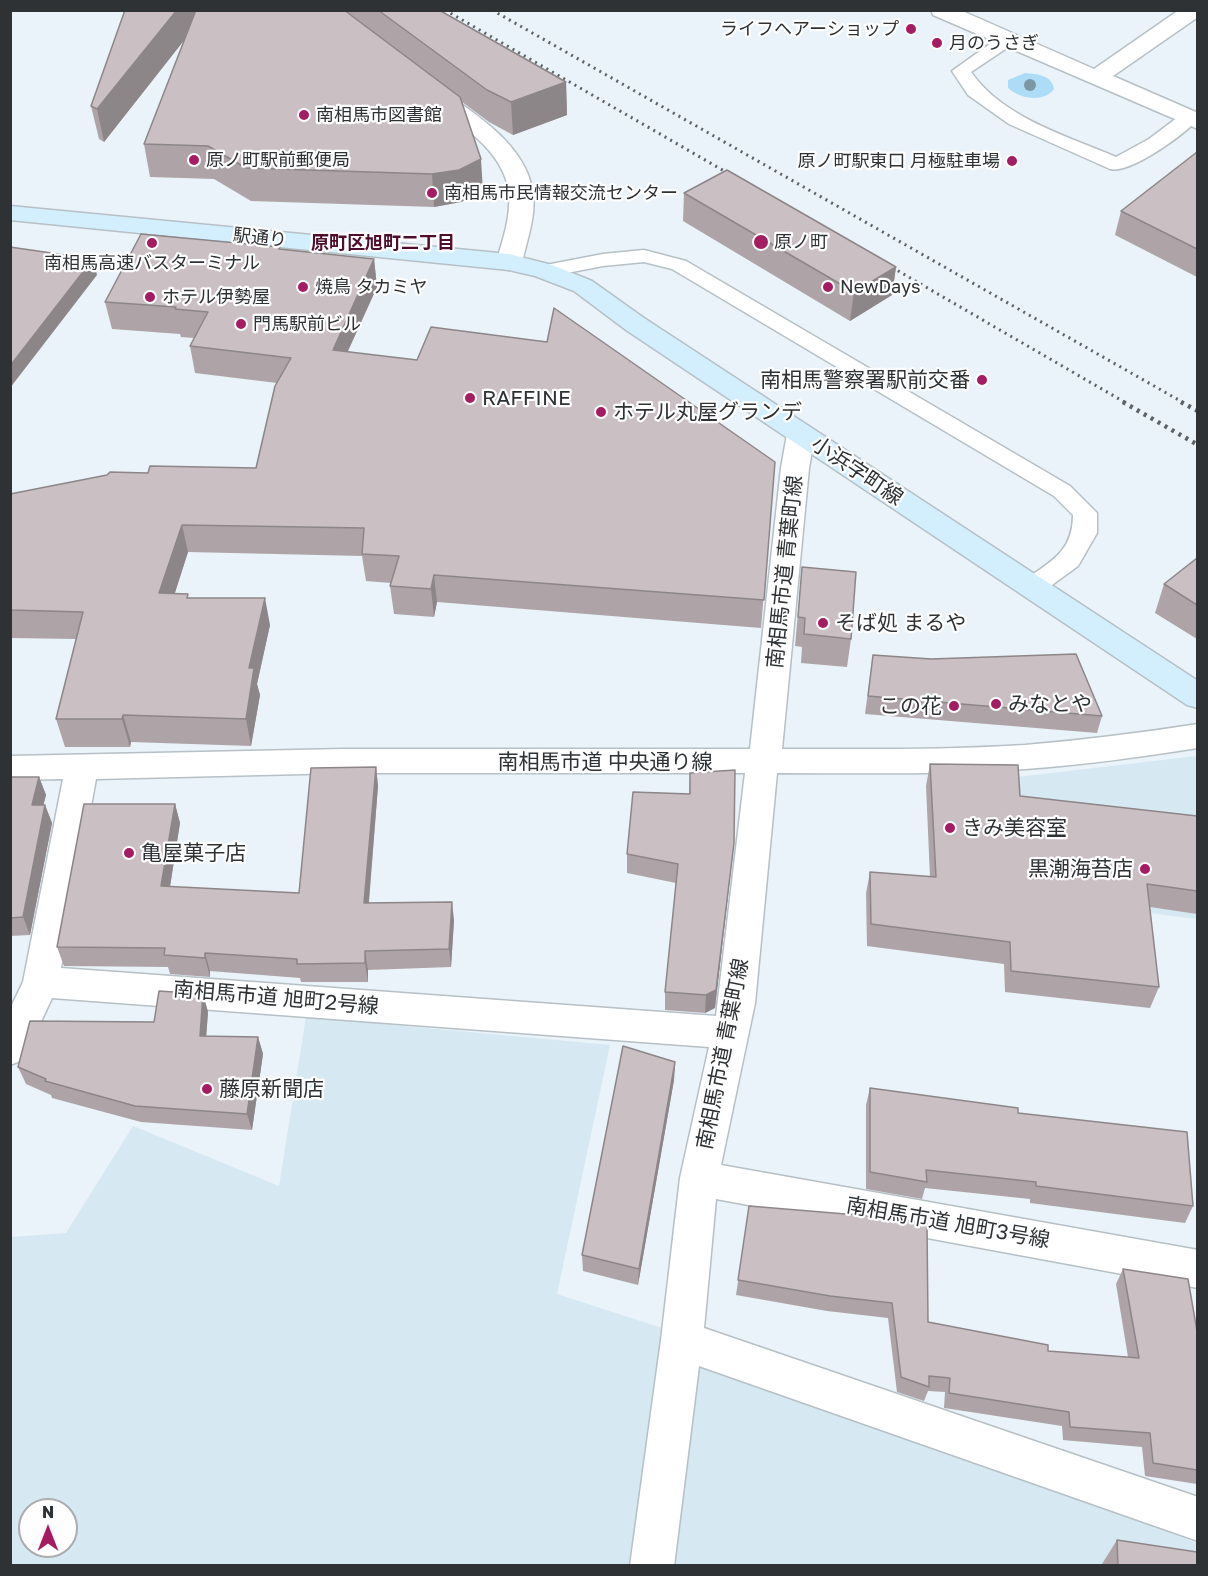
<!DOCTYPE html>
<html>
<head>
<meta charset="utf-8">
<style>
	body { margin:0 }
	#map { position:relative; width:1208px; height:1576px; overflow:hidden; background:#e9f3f9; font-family:"Golos Text",sans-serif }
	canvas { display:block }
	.frame { position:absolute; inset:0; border:12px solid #2e3234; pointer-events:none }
	.north { position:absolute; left:18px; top:1498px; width:60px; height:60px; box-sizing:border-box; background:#fefefe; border:2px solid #abacad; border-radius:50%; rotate:0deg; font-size:16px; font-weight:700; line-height:24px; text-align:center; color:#2e3234 }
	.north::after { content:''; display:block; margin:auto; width:21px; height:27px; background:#a61c62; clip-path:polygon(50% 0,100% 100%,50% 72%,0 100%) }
</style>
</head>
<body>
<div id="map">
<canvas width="1208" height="1576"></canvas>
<div class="frame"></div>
<div class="north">N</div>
</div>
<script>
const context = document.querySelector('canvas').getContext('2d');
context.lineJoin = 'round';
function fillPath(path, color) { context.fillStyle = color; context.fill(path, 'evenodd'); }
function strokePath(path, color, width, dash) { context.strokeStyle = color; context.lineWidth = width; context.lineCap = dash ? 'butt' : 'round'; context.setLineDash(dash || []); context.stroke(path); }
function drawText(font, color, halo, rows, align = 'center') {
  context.font = font + ' "Golos Text","Noto Sans JP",sans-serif'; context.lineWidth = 4.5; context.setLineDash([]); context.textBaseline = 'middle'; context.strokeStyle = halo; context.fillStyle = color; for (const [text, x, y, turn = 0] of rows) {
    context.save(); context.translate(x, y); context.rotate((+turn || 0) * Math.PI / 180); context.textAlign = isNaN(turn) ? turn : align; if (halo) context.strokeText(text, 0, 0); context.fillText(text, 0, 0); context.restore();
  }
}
fillPath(new Path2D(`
	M 1197,756 L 1197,919 L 1022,897 L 1017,777 Z
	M 306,1017 L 610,1045 L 557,1294 L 668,1330 L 1198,1544 L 1197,1566 L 11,1566 L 11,1237 L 66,1233 L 133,1126 L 279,1186 ZM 30,1510 L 66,1510 L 66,1546 L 30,1546 Z`), '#d6e8f2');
fillPath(new Path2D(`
	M 1025,73 C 1037,74 1052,75 1054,89 C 1044,103 1020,99 1008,88 L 1008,80 Z`), '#acdcf6');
const service = new Path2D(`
	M 1007,35 L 1013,36 L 1016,40 L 1013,44 L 971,72 C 1003,118 1067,136 1116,157 L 1149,139 L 1182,114 L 1196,114 L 1198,119 C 1184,135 1130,174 1110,169 L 1009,124 L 968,95 L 952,71 L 1001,36 Z
	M 644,250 L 686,261 L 1070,486 L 1097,513 L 1097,533 L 1078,566 L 1041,593 L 1032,596 L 1023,593 L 1020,587 L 1023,581 C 1050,562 1073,552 1073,515 L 1054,496 L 672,269 L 644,262 L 603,266 L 546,277 L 539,275 L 536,271 L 539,267 L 546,265 L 603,254 Z`);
const minor = new Path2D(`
	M 801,425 L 811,428 L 815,434 L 809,468 L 782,749 C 863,749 944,750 1025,745 C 1083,740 1140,733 1198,724 L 1198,748 C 1140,757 1083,765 1025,769 C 942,775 860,773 777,773 L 755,1003 L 721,1165 L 1198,1250 L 1198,1288 L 716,1199 L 704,1328 L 1198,1497 L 1198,1541 L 699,1366 L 674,1566 L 630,1566 L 661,1340 L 680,1178 L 709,1047 L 52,998 L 23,1060 L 10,1065 L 10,1009 L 23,982 L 63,779 L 10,780 L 10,756 L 344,749 L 750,749 L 781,468 L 787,434 L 791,428 ZM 344,773 L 745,773 L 716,1016 L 61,968 L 96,779 Z`);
const tertiary = new Path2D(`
	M 931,10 L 960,10 L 1094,69 L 1179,10 L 1198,10 L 1198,17 L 1113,76 L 1198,113 L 1198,129 L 933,15 Z
	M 432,87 L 440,89 C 476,115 527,145 533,194 C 536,216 527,240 522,262 L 518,267 L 509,270 L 500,267 L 496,262 C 503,240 511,216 509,193 C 504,149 457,122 424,99 L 421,94 L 424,89 Z`);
const secondary = new Path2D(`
	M 10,206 L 509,254 L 552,265 L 592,281 L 644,318 L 1198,681 L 1198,708 L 1187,705 L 626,330 L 574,291 L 535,276 L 509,270 L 10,220 Z`);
strokePath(service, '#b6c0c5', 3);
strokePath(minor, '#b6c0c5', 3);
strokePath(tertiary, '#b6c0c5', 3);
strokePath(secondary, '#b6c0c5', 3);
fillPath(service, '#fff');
fillPath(minor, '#fff');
fillPath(tertiary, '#fff');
fillPath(secondary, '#d3effe');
strokePath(new Path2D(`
	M 445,10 L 738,179
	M 492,10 L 1184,403
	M 881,261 L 1126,403`), '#5c6265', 3, [2, 4.5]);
strokePath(new Path2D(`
	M 1123,402 L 1198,445
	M 1181,402 L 1198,411`), '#5c6265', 4.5, [3, 5]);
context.fillStyle = '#7c97a4';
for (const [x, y] of [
	[1030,85]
]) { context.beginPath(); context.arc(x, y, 6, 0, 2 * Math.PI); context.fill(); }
fillPath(new Path2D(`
	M 125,10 L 439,10 L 566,82 L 567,115 L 513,135 L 489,122 L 462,102 L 483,191 L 461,202 L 434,207 L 251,201 L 214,179 L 150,177 L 144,144 L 184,40 L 104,142 L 99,139 L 91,106 Z
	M 1197,152 L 1197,277 L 1115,235 L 1121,211 Z
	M 684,193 L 896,267 L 892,295 L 850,321 L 683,221 Z
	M 280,247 L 280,249 L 374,259 L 377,287 L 348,351 L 775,462 L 761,628 L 437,602 L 434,617 L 394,614 L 390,586 L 391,583 L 366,581 L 362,556 L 188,552 L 175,593 L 270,625 L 257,684 L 260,695 L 251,746 L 131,742 L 130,747 L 65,747 L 56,719 L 76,639 L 10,638 L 10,494 L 148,473 L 256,468 L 277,383 L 195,373 L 190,346 L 194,338 L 181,337 L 180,334 L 112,329 L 105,302 Z
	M 1197,558 L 1197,639 L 1155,613 L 1164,584 Z
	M 802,567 L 851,639 L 847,667 L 801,663 L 802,647 L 795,646 Z
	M 873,655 L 1102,716 L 1097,733 L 865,714 Z
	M 930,764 L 1020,796 L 1197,816 L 1197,914 L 1150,907 L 1159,987 L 1150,1008 L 1005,992 L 1004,964 L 867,946 L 866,893 L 870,872 L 930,877 L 926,786 Z
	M 376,767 L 378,786 L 369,903 L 454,920 L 451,967 L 368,970 L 368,982 L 301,982 L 300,978 L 210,971 L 210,977 L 170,974 L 168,967 L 64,966 L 57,947 L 175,804 L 180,823 L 170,887 L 299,893 Z
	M 690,773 L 734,843 L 715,1008 L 705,1013 L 665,1010 L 665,992 L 676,883 L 627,873 L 627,854 L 689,794 Z
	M 10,777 L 39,777 L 46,795 L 43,805 L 45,805 L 52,823 L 30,935 L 10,936 Z
	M 203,994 L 208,1012 L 206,1036 L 258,1037 L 263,1054 L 252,1130 L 141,1122 L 52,1098 L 51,1095 L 26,1084 L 18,1067 L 154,1022 Z
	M 675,1062 L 674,1080 L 638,1285 L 583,1271 L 582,1255 Z
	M 870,1088 L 1018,1113 L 1193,1206 L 1185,1223 L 1030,1203 L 1030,1199 L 925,1188 L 922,1199 L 866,1189 L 866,1105 Z
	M 749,1206 L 928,1322 L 1048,1351 L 1128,1357 L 1116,1284 L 1123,1269 L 1197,1331 L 1197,1484 L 1145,1476 L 1142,1447 L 1063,1440 L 1062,1426 L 944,1408 L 945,1392 L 928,1391 L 924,1401 L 897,1392 L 888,1318 L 827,1311 L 736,1295 Z
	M 1117,1540 L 1197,1566 L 1102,1566 L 1102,1564 Z`), '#aea4a8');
fillPath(new Path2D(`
	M 177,10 L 208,10 L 104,142 L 97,109 Z
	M 566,82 L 567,115 L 513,135 L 511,102 Z
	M 481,159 L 483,191 L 461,202 L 434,207 L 432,174 Z
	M 93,259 L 97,275 L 10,388 L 10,366 Z
	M 374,259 L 377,287 L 336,377 L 333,350 Z
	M 896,267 L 892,295 L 850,321 L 854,292 Z
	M 182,525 L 188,552 L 166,620 L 159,593 Z
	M 434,575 L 437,602 L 434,617 L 431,589 Z
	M 265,598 L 270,625 L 257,684 L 260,695 L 251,746 L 246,719 L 249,668 Z
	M 123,715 L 131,742 L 130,747 L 122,719 Z
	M 376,767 L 378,786 L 367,922 L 364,903 Z
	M 39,777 L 46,795 L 39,823 L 32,805 Z
	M 175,804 L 180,823 L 167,905 L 161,886 Z
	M 45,805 L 52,823 L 30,935 L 23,917 Z
	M 734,843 L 715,1008 L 705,1013 L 706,995 Z
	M 452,902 L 454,920 L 451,967 L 449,949 Z
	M 365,951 L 368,970 L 368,982 L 365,963 Z
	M 205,953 L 210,971 L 210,977 L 205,958 Z
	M 203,994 L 208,1012 L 205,1054 L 200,1036 Z
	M 258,1037 L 263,1054 L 252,1130 L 247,1114 Z
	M 675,1062 L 674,1080 L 638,1285 L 639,1269 Z`), '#8d8688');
const building = new Path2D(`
	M 125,10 L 177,10 L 97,109 L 91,106 Z
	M 196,10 L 344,10 L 460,97 L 481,159 L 459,170 L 432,174 L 246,168 L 208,146 L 144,144 Z
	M 378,10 L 439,10 L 566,82 L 511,102 L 487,90 Z
	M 1197,152 L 1197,249 L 1121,211 Z
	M 727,170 L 896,267 L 854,292 L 684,193 Z
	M 141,234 L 280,247 L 279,249 L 374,259 L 333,350 L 417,360 L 431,327 L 547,342 L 554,308 L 775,462 L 764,600 L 434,575 L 431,589 L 390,586 L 399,556 L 362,554 L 364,528 L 182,525 L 159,593 L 188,594 L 187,598 L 265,598 L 249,668 L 254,668 L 246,719 L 123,715 L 122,719 L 56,719 L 83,612 L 10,610 L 10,494 L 107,475 L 110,472 L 148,473 L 150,466 L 256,468 L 275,386 L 291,358 L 190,346 L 208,312 L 175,309 L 176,307 L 105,302 Z
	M 10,247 L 93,259 L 10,366 Z
	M 1197,558 L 1197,605 L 1164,584 Z
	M 802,567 L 856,572 L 851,639 L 804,634 L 805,618 L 798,617 Z
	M 1076,654 L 1102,716 L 868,696 L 873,655 L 931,659 Z
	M 930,764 L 1018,765 L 1020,796 L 1197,816 L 1197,891 L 1147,884 L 1159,987 L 1011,971 L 1010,942 L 871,924 L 870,872 L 936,877 Z
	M 376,767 L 364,903 L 452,902 L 449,949 L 365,951 L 365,963 L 297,964 L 297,959 L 205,953 L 205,958 L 164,955 L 165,948 L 57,947 L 84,804 L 175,804 L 161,886 L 299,893 L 311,768 Z
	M 735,770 L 734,843 L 716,990 L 706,995 L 665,992 L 678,864 L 627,854 L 633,792 L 690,794 L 690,773 Z
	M 10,777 L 39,777 L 32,805 L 45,805 L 23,917 L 10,918 Z
	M 159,991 L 203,994 L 200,1036 L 258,1037 L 247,1114 L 135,1106 L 45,1081 L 46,1079 L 18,1067 L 30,1021 L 154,1022 Z
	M 623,1046 L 675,1062 L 639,1269 L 582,1255 Z
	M 870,1088 L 1018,1108 L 1018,1113 L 1187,1132 L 1193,1206 L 1036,1186 L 1036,1182 L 926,1170 L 927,1182 L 870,1172 Z
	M 749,1206 L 870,1216 L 870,1213 L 927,1224 L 928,1322 L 1048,1345 L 1048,1351 L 1139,1358 L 1123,1269 L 1188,1279 L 1197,1331 L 1197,1470 L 1153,1463 L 1150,1433 L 1070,1427 L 1069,1412 L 949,1393 L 950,1378 L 929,1376 L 929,1387 L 901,1377 L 892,1303 L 830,1296 L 738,1280 Z
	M 1117,1540 L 1197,1552 L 1197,1566 L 1118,1566 Z`);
fillPath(building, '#cabfc3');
strokePath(building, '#8d8688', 1.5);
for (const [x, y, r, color] of [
	[911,29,6,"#a61c62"],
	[937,43,6,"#a61c62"],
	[304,115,6,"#a61c62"],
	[194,160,6,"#a61c62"],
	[1012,161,6,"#a61c62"],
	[432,193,6,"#a61c62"],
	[761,242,8,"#a61c62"],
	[152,243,6,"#a61c62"],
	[303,287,6,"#a61c62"],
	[828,287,6,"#a61c62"],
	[150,297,6,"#a61c62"],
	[241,324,6,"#a61c62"],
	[982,380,6,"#a61c62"],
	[470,398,6,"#a61c62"],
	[601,412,6,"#a61c62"],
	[823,623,6,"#a61c62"],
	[996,704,6,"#a61c62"],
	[954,706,6,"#a61c62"],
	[950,828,6,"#a61c62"],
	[129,853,6,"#a61c62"],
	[1145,869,6,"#a61c62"],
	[207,1089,6,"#a61c62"]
]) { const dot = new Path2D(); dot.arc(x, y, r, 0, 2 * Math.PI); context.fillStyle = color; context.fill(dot); strokePath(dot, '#fefefe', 2); }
drawText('18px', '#2e3234', '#fefefe', [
	["ライフヘアーショップ",899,29,"right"],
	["月のうさぎ",949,43],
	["南相馬市図書館",316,115],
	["原ノ町駅前郵便局",206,160],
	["原ノ町駅東口 月極駐車場",1000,161,"right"],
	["南相馬市民情報交流センター",444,193],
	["原ノ町",774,242],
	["南相馬高速バスターミナル",152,263,"center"],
	["焼鳥 タカミヤ",315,287],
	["NewDays",840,287],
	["ホテル伊勢屋",162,297],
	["門馬駅前ビル",253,324]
], 'left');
drawText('18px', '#2e3234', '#fefefe', [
	["駅通り",260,238,6]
]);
drawText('bold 18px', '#4e0d2c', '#fefefe', [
	["原町区旭町二丁目",383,243]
]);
drawText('21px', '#2e3234', '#fefefe', [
	["南相馬警察署駅前交番",970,380,"right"],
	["RAFFINE",482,398],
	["ホテル丸屋グランデ",613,412],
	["そば処 まるや",835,623],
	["みなとや",1008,704],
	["この花",942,706,"right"],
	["きみ美容室",962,828],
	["亀屋菓子店",141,853],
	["黒潮海苔店",1133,869,"right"],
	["藤原新聞店",219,1089]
], 'left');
drawText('21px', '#2e3234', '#fefefe', [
	["小浜字町線",857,471,34],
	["南相馬市道 青葉町線",785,572,-84],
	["南相馬市道 中央通り線",605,762],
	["南相馬市道 旭町2号線",276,998,5],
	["南相馬市道 青葉町線",723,1054,-79],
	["南相馬市道 旭町3号線",948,1223,10]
]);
</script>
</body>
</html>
